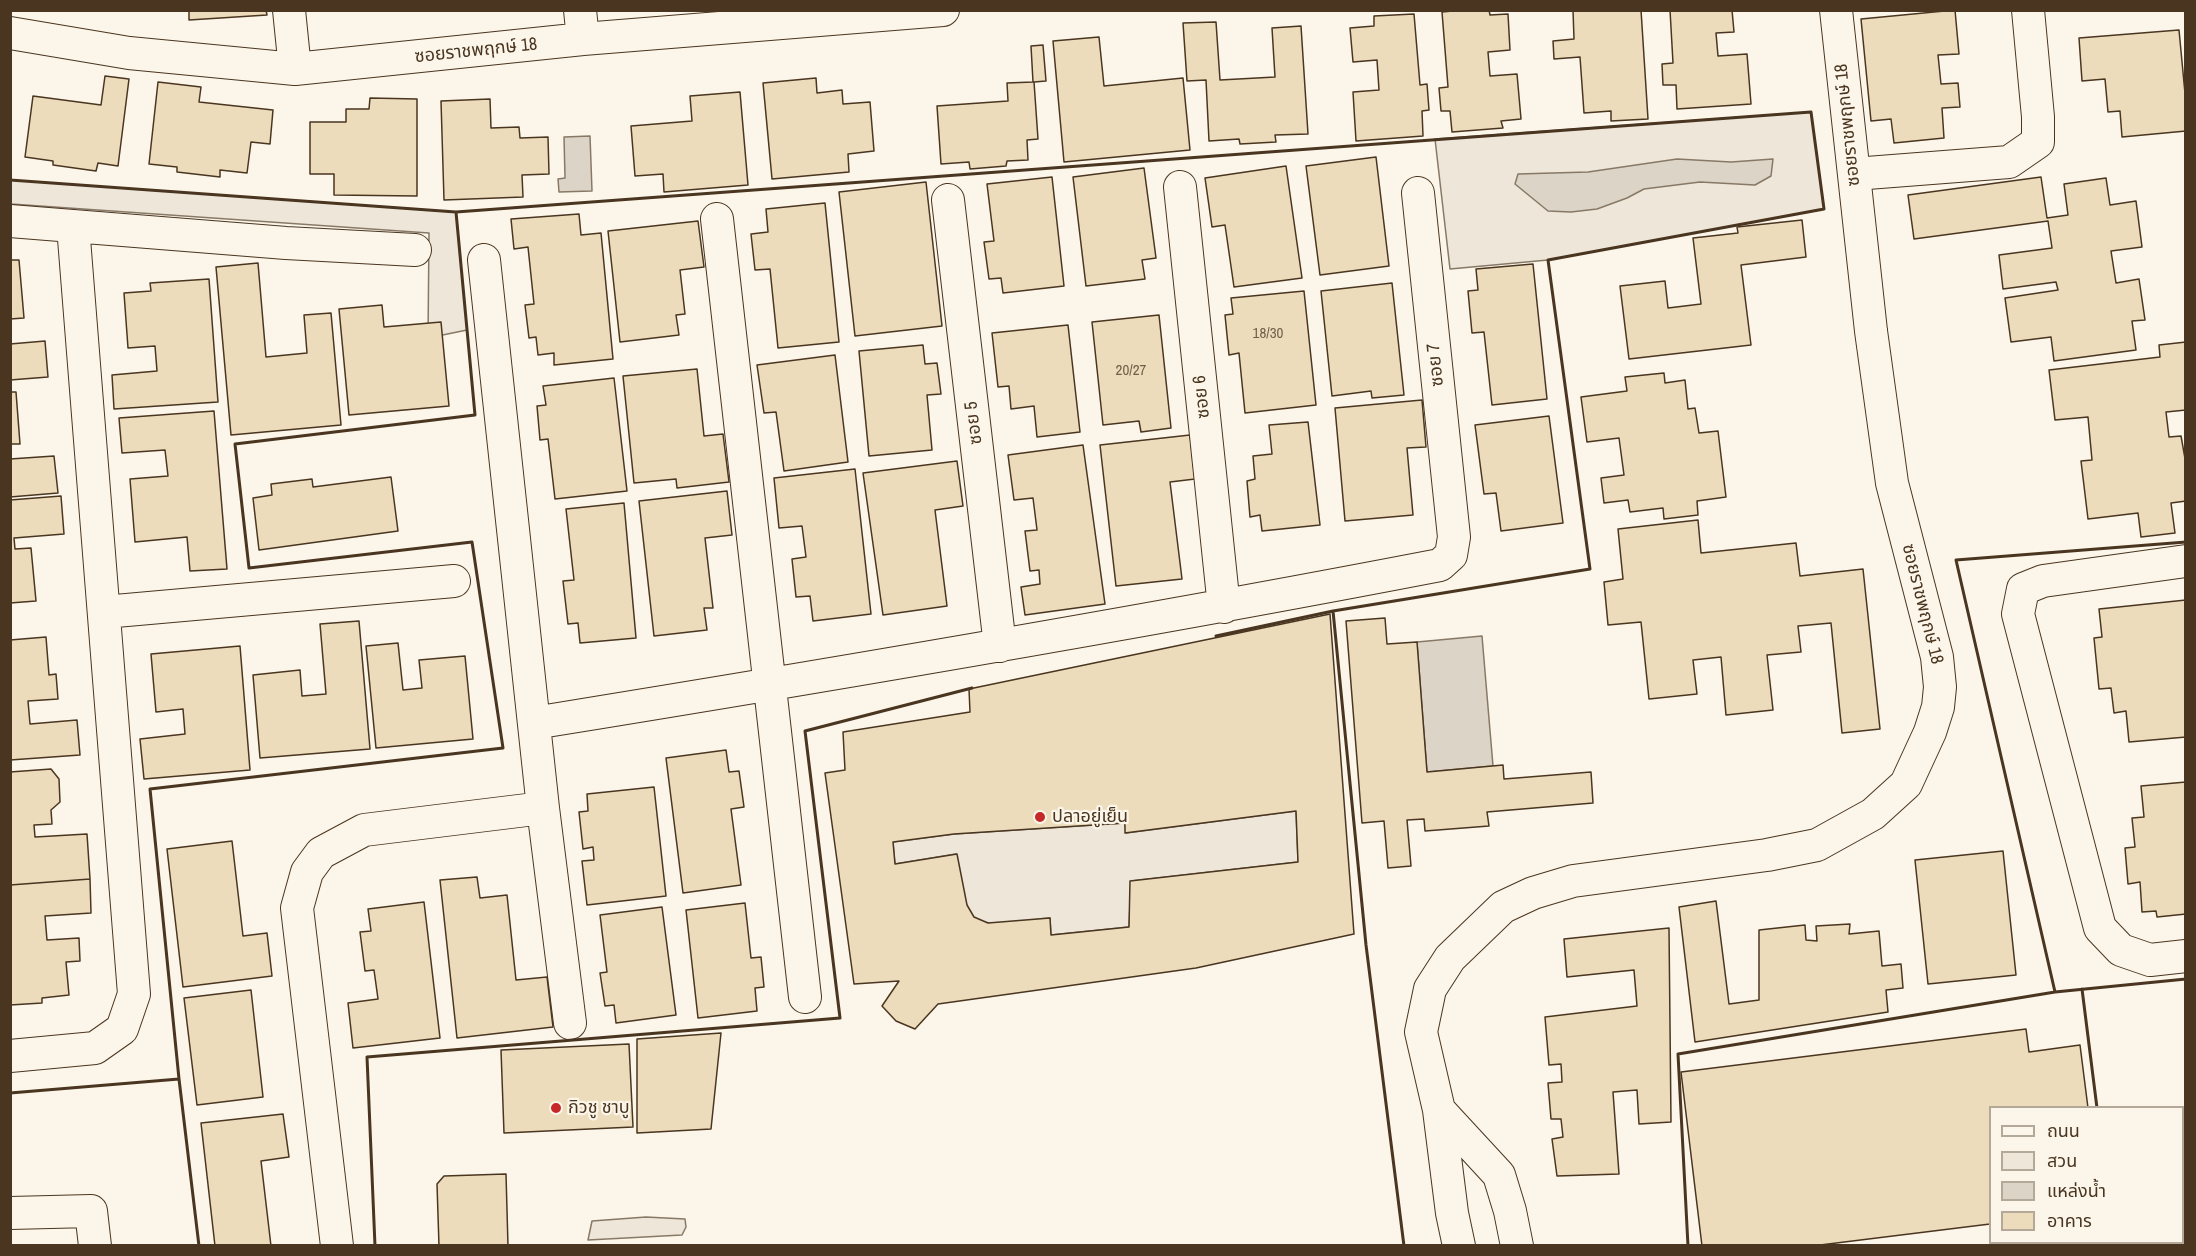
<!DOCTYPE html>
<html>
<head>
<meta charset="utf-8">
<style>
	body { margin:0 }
	#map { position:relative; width:2196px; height:1256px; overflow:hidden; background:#fbf6e9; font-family:"Archivo Narrow","Noto Sans Thai",sans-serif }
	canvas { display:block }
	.frame { position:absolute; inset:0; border:12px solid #4a3520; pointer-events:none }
	.legend { position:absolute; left:1989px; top:1106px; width:195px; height:138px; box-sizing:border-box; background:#fbf6e9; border:2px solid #b4a999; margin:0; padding:8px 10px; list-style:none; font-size:18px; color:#4a3520 }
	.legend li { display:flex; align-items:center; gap:12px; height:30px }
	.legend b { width:30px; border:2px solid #b4a999 }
</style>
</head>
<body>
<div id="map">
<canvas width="2196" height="1256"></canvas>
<div class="frame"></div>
<ul class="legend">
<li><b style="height:8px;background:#fbf6e9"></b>ถนน</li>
<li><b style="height:16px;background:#ede6d9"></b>สวน</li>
<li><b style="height:16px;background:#dcd4c6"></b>แหล่งน้ำ</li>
<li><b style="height:16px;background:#ecdcbc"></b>อาคาร</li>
</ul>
</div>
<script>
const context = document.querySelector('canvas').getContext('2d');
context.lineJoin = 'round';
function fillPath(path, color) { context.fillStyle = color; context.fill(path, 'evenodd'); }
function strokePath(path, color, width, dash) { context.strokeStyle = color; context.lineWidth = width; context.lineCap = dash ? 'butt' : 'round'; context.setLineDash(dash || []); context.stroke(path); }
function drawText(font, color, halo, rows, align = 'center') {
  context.font = font + ' "Archivo Narrow","Noto Sans Thai",sans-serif'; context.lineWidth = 4.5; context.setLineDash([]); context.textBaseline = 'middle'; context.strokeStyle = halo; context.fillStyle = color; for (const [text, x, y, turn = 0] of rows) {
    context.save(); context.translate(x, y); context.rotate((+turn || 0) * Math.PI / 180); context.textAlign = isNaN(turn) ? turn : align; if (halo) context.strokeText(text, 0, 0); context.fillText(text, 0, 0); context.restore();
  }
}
const green = new Path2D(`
	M 1811,112 L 1824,209 L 1548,260 L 1450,269 L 1435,139 Z
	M 10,180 L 456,212 L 467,330 L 428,338 L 429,233 L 11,204 Z
	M 1296,811 L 1298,862 L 1131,881 L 1129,927 L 1051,935 L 1050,918 C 1032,919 988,929 974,918 C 963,908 959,869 956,854 L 895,864 L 893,842 L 954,834 L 1125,823 L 1126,833 Z
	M 646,1217 L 685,1219 L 686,1227 L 682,1235 L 588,1240 L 592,1221 Z`);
fillPath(green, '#ede6d9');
strokePath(green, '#887966', 1.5);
const water = new Path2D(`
	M 590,136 L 592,191 L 559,192 L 558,179 L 565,178 L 564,137 Z
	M 1677,159 L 1731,162 L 1773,159 L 1771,176 L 1755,185 L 1700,182 L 1644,189 L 1627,198 L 1597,209 L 1571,212 L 1548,211 L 1515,184 L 1518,174 L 1588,172 Z
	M 1482,636 L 1493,766 L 1427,772 L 1417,642 Z`);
fillPath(water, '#dcd4c6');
strokePath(water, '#887966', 1.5);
const building = new Path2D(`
	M 189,10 L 266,10 L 267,15 L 189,20 Z
	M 1463,10 L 1489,10 L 1490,15 L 1508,14 L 1510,50 L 1488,52 L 1490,76 L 1517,74 L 1521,119 L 1501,121 L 1503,128 L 1452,132 L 1450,111 L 1441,111 L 1439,88 L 1448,87 L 1442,12 Z
	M 1573,10 L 1641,10 L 1648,119 L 1611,121 L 1611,111 L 1584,113 L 1580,57 L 1554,59 L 1553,41 L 1574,39 Z
	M 1670,10 L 1732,10 L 1734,32 L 1716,33 L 1718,56 L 1747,54 L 1751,104 L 1677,109 L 1676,85 L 1663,85 L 1662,64 L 1673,63 Z
	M 1955,10 L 1959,54 L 1938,55 L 1941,84 L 1958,83 L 1960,107 L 1942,108 L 1944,138 L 1894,143 L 1891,119 L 1871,121 L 1861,19 Z
	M 1414,14 L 1420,85 L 1427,84 L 1429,110 L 1422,111 L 1423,136 L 1356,141 L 1353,92 L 1379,90 L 1377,60 L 1353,62 L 1350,28 L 1374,26 L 1374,16 Z
	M 1216,22 L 1220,80 L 1275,77 L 1272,28 L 1301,26 L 1308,134 L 1275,135 L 1276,142 L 1240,144 L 1239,139 L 1209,141 L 1206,80 L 1187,81 L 1183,23 Z
	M 2179,30 L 2186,104 L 2186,131 L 2122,137 L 2120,111 L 2108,112 L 2105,79 L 2082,81 L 2079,38 Z
	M 1099,37 L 1104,86 L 1183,78 L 1190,150 L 1064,162 L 1053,41 Z
	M 1043,45 L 1046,81 L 1034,82 L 1038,139 L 1027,140 L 1028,160 L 1007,161 L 1006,166 L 970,169 L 969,162 L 941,164 L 937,106 L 1008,101 L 1007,83 L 1033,82 L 1031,46 Z
	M 105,76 L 129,79 L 118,166 L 98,163 L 96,171 L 53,165 L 53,161 L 25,157 L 33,96 L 101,105 Z
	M 816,78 L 817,93 L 842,90 L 843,104 L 870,102 L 874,151 L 848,154 L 849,172 L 772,179 L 763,83 Z
	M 158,82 L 201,87 L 199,102 L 273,110 L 270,144 L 251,142 L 247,173 L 220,170 L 220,177 L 177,172 L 177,167 L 149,164 Z
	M 740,92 L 748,185 L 664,192 L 663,174 L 635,176 L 631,126 L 692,121 L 690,96 Z
	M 370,98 L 417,99 L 417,196 L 334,195 L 334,174 L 310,174 L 310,122 L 346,122 L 346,109 L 369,109 Z
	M 490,99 L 491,128 L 519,127 L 520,138 L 548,137 L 549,174 L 522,175 L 523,197 L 444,200 L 441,101 Z
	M 1376,157 L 1389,266 L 1320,275 L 1306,166 Z
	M 1286,166 L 1302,278 L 1234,287 L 1225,225 L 1212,227 L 1205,178 Z
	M 1144,168 L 1156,258 L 1142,260 L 1145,279 L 1086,286 L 1073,177 Z
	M 1052,177 L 1064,286 L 1003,293 L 1001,278 L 989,279 L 984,242 L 994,241 L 987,184 Z
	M 2041,177 L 2047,218 L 2068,215 L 2064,184 L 2106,178 L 2110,205 L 2136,201 L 2142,247 L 2111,251 L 2116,283 L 2139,279 L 2145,320 L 2132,321 L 2136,350 L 2054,361 L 2051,337 L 2011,342 L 2005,298 L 2058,290 L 2056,282 L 2003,289 L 1999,255 L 2052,248 L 2048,221 L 1914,239 L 1908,195 Z
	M 926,182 L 942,326 L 855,336 L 839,192 Z
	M 825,203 L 839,342 L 778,348 L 770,269 L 755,270 L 751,234 L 768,232 L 766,209 Z
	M 579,214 L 581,235 L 601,233 L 613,359 L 554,365 L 554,353 L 538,355 L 536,337 L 529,338 L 525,305 L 534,304 L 528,247 L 514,249 L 511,219 Z
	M 1802,220 L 1806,257 L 1741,265 L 1751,345 L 1629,359 L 1620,286 L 1665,281 L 1668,308 L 1701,304 L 1693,238 L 1738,233 L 1737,227 Z
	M 698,221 L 704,267 L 680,270 L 685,314 L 676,315 L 679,335 L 620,342 L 608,231 Z
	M 10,260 L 19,260 L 24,318 L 10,319 Z
	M 258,263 L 266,357 L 307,353 L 304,315 L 331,313 L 341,425 L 231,435 L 216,267 Z
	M 1533,264 L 1547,399 L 1492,405 L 1484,332 L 1472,333 L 1468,291 L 1478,290 L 1476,269 Z
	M 209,279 L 218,402 L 114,409 L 112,375 L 157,371 L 155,346 L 128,348 L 124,293 L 151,291 L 150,283 Z
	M 1392,283 L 1404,395 L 1372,398 L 1371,391 L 1332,396 L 1321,291 Z
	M 1304,291 L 1316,405 L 1245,413 L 1239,353 L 1229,355 L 1225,315 L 1233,314 L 1231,298 Z
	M 382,305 L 384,327 L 441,322 L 449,406 L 349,415 L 339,309 Z
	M 1159,315 L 1171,428 L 1141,432 L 1139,421 L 1103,425 L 1092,322 Z
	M 1068,325 L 1080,432 L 1037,437 L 1034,406 L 1011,409 L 1009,386 L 998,387 L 992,333 Z
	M 45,341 L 48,377 L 10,380 L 10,344 Z
	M 2186,342 L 2186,410 L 2166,412 L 2169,437 L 2181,436 L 2186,464 L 2186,501 L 2171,503 L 2175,533 L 2141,537 L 2138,513 L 2088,519 L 2081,461 L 2092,460 L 2088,417 L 2055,420 L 2049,370 L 2160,357 L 2159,345 Z
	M 923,345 L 925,364 L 937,363 L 941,394 L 927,395 L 932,450 L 869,456 L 859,351 Z
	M 835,355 L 848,462 L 784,471 L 776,412 L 764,413 L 757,365 Z
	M 697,369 L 704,436 L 723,434 L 729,482 L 677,488 L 676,479 L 634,483 L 623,376 Z
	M 1664,373 L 1665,383 L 1685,380 L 1688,409 L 1695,408 L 1699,433 L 1718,431 L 1726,497 L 1697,501 L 1698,515 L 1664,519 L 1663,508 L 1630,512 L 1628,500 L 1604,503 L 1601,478 L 1624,475 L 1619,438 L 1587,442 L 1581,397 L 1627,391 L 1625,377 Z
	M 614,378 L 627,491 L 555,499 L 548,439 L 540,440 L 537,406 L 546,405 L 543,386 Z
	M 10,392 L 16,392 L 20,444 L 10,444 Z
	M 1422,400 L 1426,447 L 1407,448 L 1413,515 L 1345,521 L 1335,408 Z
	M 214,411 L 227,569 L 190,571 L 187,537 L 135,542 L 130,479 L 168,476 L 165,450 L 122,453 L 119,418 Z
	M 1549,416 L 1563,523 L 1501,531 L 1496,493 L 1484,494 L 1475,425 Z
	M 1308,422 L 1320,525 L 1262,531 L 1260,515 L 1250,517 L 1247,481 L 1255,479 L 1253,456 L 1272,454 L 1269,425 Z
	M 1190,435 L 1195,479 L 1170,482 L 1182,579 L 1116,586 L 1100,445 Z
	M 1083,445 L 1105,604 L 1025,615 L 1021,587 L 1040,584 L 1039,570 L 1030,571 L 1025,531 L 1037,530 L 1033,498 L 1014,500 L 1008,455 Z
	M 54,456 L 58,493 L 10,497 L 10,459 Z
	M 957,461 L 963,506 L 935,510 L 947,606 L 883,615 L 863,473 Z
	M 855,469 L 871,614 L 813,621 L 810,596 L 796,597 L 792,559 L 806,557 L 802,526 L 779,528 L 774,478 Z
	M 391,477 L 398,531 L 259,550 L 253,498 L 272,495 L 271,484 L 312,479 L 313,487 Z
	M 727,491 L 732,535 L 705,538 L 713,608 L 704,608 L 707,630 L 654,636 L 639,501 Z
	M 61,496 L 64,534 L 14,538 L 15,549 L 31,548 L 36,601 L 10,603 L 10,500 Z
	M 624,503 L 636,638 L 580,643 L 578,623 L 568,624 L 563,581 L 574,580 L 566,509 Z
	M 1698,520 L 1701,553 L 1796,543 L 1800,576 L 1863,569 L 1880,729 L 1842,733 L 1831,623 L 1798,626 L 1801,652 L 1767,655 L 1773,710 L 1726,715 L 1721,657 L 1693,660 L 1697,694 L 1649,699 L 1641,622 L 1608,625 L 1604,582 L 1623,579 L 1618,529 Z
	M 2186,600 L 2186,737 L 2129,742 L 2126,711 L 2114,713 L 2111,688 L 2099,689 L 2094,638 L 2102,637 L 2099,609 Z
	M 1330,614 L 1354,934 L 1196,968 L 938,1004 L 915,1029 L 896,1021 L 882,1006 L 899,981 L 854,984 L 825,773 L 845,770 L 843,732 L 970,712 L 969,689 ZM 1296,811 L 1298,862 L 1130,881 L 1129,927 L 1051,935 L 1050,918 L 988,923 L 974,917 L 967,905 L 957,854 L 895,864 L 893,842 L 954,834 L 1125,823 L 1125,833 Z
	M 1385,618 L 1387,644 L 1417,642 L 1427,772 L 1503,765 L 1504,779 L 1591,772 L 1593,803 L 1487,812 L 1489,826 L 1425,831 L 1424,819 L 1407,820 L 1411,866 L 1388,868 L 1384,821 L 1362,823 L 1346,621 Z
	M 359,621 L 370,749 L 260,758 L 253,675 L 300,670 L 302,696 L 326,694 L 320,624 Z
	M 46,637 L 49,675 L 56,674 L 58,699 L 28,701 L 30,724 L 77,720 L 80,755 L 10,760 L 10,640 Z
	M 398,643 L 403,690 L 422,688 L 419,660 L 465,656 L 473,739 L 376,748 L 366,646 Z
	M 240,646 L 250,770 L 144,779 L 140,739 L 185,734 L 183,709 L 156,712 L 151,654 Z
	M 726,750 L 729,772 L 739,771 L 744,807 L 731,809 L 741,885 L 683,893 L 666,758 Z
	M 51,769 L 59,779 L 60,802 L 51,810 L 52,824 L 34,825 L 35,837 L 87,834 L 90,879 L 10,885 L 10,772 Z
	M 2186,782 L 2186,914 L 2157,917 L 2156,911 L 2142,912 L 2140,882 L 2128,884 L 2125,848 L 2135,847 L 2132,818 L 2144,817 L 2141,786 Z
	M 654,787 L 666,896 L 587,905 L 582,861 L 594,860 L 593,847 L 583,849 L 579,812 L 588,811 L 587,794 Z
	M 232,841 L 243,936 L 267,933 L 272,976 L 183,987 L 167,849 Z
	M 2003,851 L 2016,975 L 1928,984 L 1915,860 Z
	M 477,877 L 480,898 L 507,895 L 516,980 L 547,977 L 553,1027 L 457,1038 L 440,880 Z
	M 90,879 L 91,913 L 45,916 L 47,940 L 79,938 L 80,961 L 66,962 L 69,995 L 42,998 L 42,1003 L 10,1005 L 10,885 Z
	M 1716,901 L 1729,1004 L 1759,1000 L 1759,930 L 1805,925 L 1806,940 L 1817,941 L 1816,926 L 1850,924 L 1849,934 L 1879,931 L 1882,966 L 1901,964 L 1903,988 L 1886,990 L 1888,1012 L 1695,1042 L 1679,907 Z
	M 424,902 L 440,1038 L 353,1048 L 348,1003 L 378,999 L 374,970 L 365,971 L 360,932 L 371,931 L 368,909 Z
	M 745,903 L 751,958 L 761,957 L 764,987 L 755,988 L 757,1011 L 698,1018 L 686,910 Z
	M 662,907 L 676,1015 L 616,1023 L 614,1005 L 605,1006 L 600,973 L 607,972 L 600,915 Z
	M 1669,928 L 1671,1122 L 1639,1124 L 1637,1090 L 1613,1092 L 1619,1174 L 1557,1176 L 1552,1139 L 1563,1137 L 1561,1119 L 1551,1119 L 1548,1083 L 1562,1082 L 1561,1064 L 1549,1065 L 1545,1017 L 1637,1006 L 1634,970 L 1567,977 L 1564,939 Z
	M 251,990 L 263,1097 L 197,1105 L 184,998 Z
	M 2026,1029 L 2029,1052 L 2080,1045 L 2088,1108 L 1990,1108 L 1990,1224 L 1812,1246 L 1702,1246 L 1681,1072 Z
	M 721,1033 L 711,1129 L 637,1133 L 637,1039 Z
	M 629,1044 L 633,1127 L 504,1133 L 501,1050 Z
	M 283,1114 L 289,1157 L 261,1161 L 271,1246 L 215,1246 L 201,1123 Z
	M 506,1174 L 508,1246 L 439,1246 L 437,1184 L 444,1176 Z`);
fillPath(building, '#ecdcbc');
strokePath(building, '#4a3520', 1.5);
const street = new Path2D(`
	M 289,10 L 295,69
	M 580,10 L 583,39
	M 10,33 L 129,53 L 295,69 L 583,39 L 943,10
	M 1854,174 L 2009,162 L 2038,142 L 2038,117 L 2028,10
	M 1180,187 L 1224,607
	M 948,200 L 1000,646
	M 717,219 L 805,997
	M 10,221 L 286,243 L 415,250
	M 484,260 L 543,808 L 570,1023
	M 2186,561 L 2043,581 L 2023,589 L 2018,614 L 2100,928 L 2121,950 L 2150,960 L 2186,956
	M 104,612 L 454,581
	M 534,723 C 837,674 1139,623 1440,565 L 1451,555 L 1454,537 L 1418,193
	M 10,1056 L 95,1048 L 122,1029 L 134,994 L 73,226
	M 1439,1110 L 1499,1175 L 1510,1211 L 1517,1246
	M 10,1213 L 91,1211 L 95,1246
	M 337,1246 L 297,908 L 307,872 L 321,853 L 364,830 L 543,808
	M 1459,1246 L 1452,1213 L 1439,1110 L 1421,1032 L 1430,989 L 1450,958 L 1503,907 L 1533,893 L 1573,881 L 1767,855 L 1817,845 L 1873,814 L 1906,784 L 1930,732 L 1938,707 L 1940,687 L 1937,657 L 1892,483 L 1871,331 L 1836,10`);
strokePath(street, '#4a3520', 34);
strokePath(street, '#fbf6e9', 32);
strokePath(new Path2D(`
	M 10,180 L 456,212 L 1811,112 L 1824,209 L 1548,260 L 1590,569 L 1333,611 L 1366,945 L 1404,1246
	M 2186,542 L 1956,560 L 2055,992 L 2186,979
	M 1216,636 L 1333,611
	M 2082,989 L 2097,1108
	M 179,1079 L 199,1246
	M 10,1093 L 179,1079 L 150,789 L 503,748 L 472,542 L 249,568 L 235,444 L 475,415 L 456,212
	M 2182,1170 L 2186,1170
	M 2114,1242 L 2114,1246
	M 375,1246 L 367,1057 L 840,1018 L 805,731 L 972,688
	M 1688,1246 L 1678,1054 L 2055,992`), '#4a3520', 3);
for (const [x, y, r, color] of [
	[1040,817,6,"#c62828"],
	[556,1108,6,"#c62828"]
]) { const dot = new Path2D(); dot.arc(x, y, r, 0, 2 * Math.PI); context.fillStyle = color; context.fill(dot); strokePath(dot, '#fbf6e9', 2); }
drawText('15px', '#725f47', null, [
	["18/30",1268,334],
	["20/27",1131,371]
]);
drawText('18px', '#4a3520', '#fbf6e9', [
	["ซอยราชพฤกษ์ 18",476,51,-6],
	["ซอยราชพฤกษ์ 18",1848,125,-96],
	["ซอย 7",1436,365,-96],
	["ซอย 6",1202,397,-96],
	["ซอย 5",974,423,-97],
	["ซอยราชพฤกษ์ 18",1922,604,76]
]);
drawText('18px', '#4a3520', '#fbf6e9', [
	["ปลาอยู่เย็น",1052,817],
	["กิวชู ชาบู",568,1108]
], 'left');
</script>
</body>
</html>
